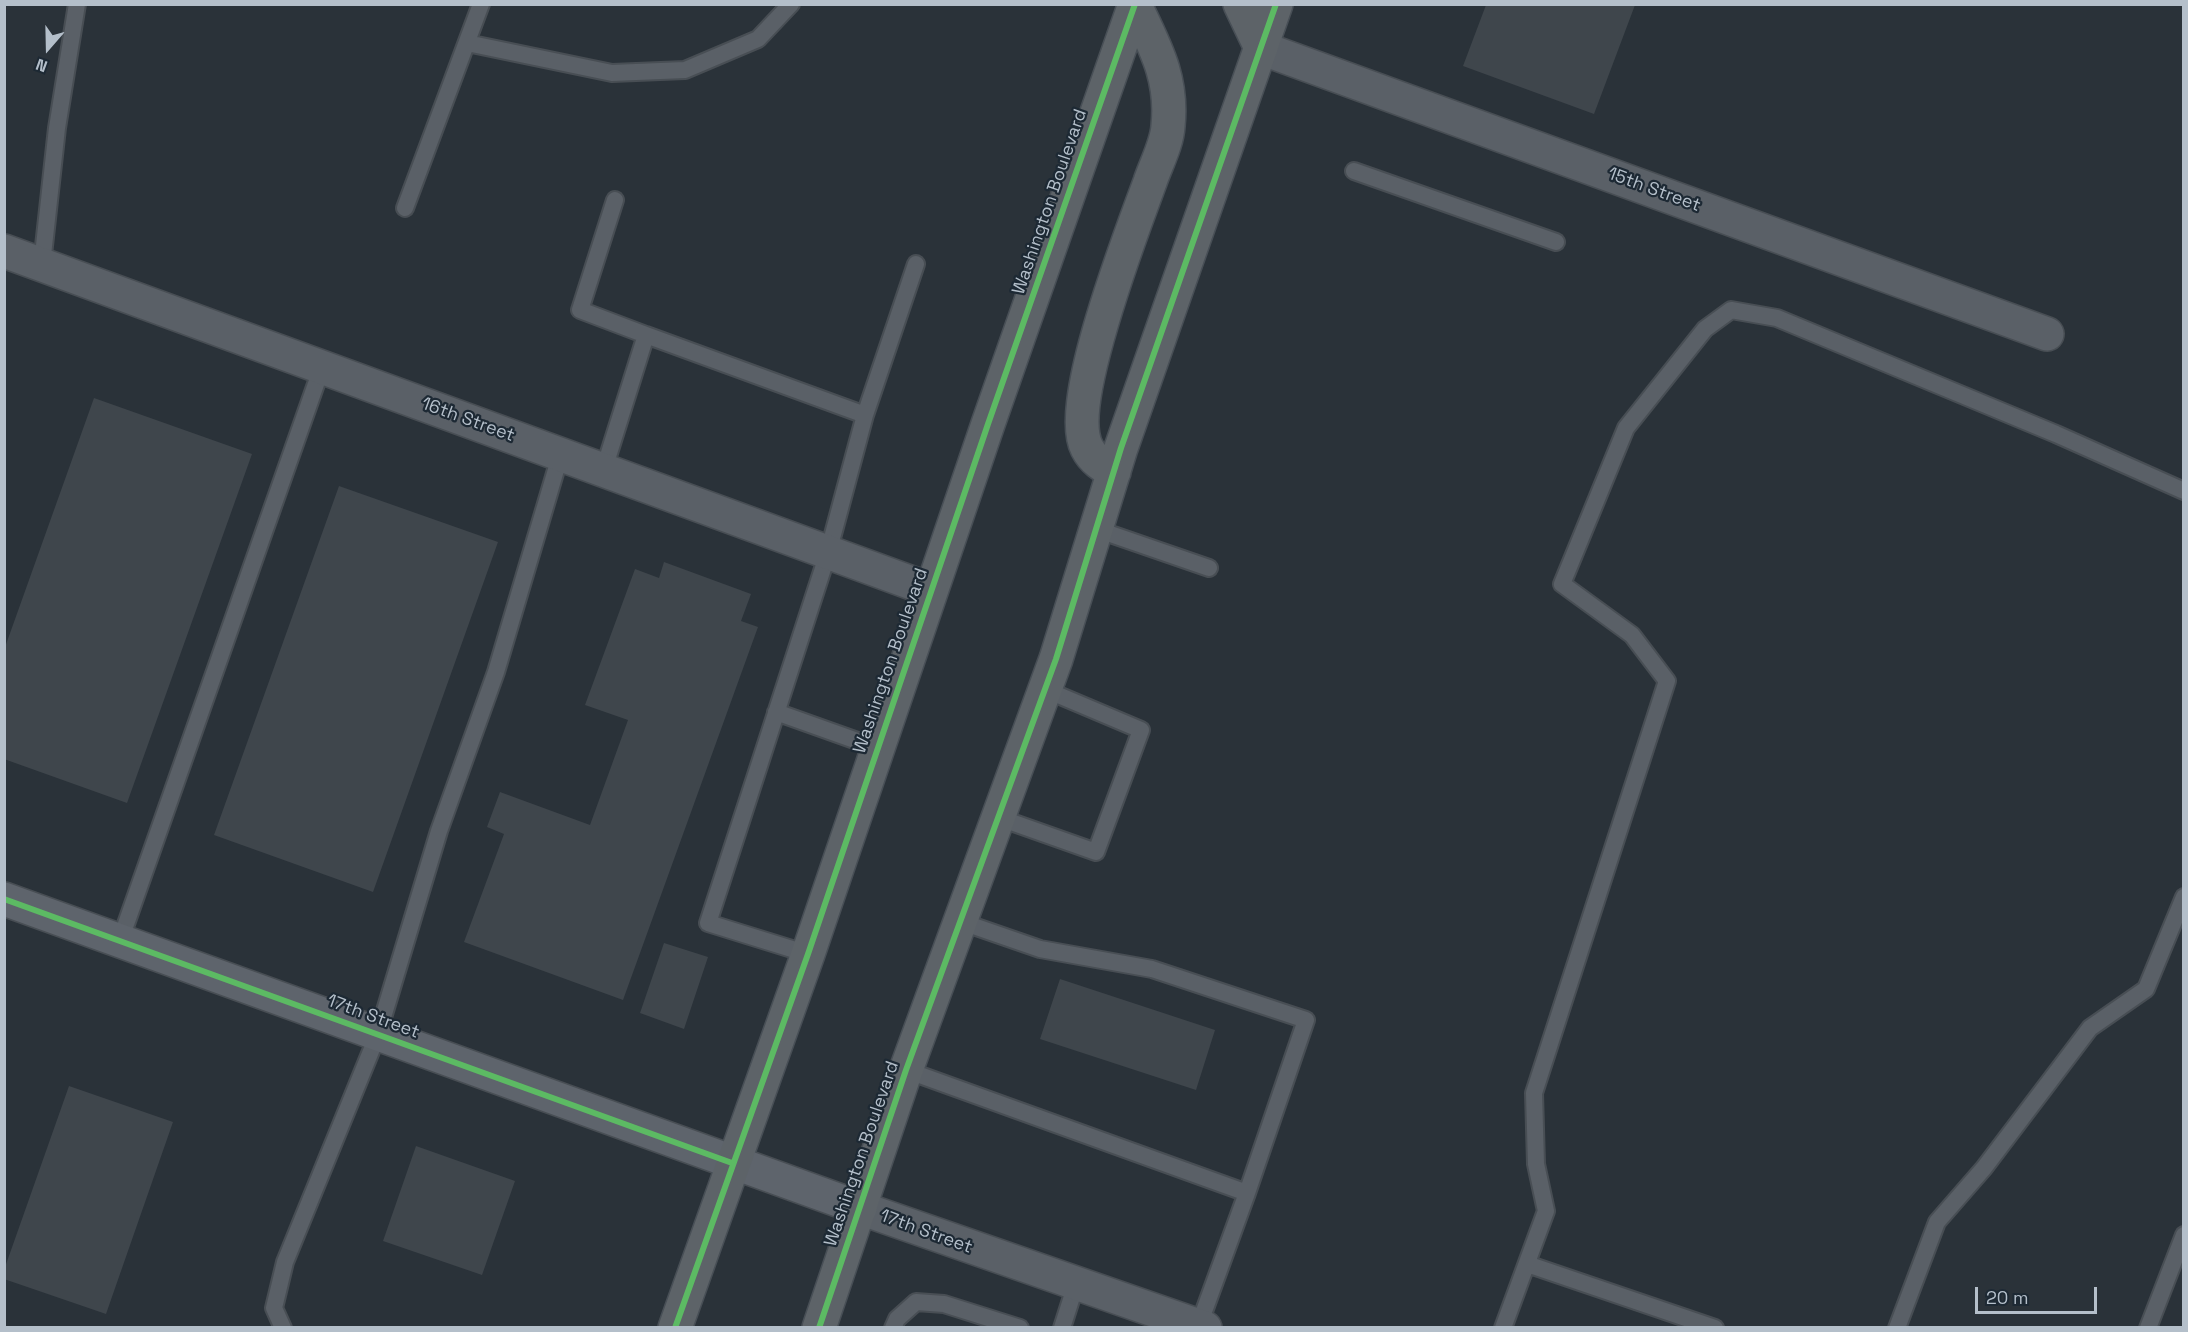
<!DOCTYPE html>
<html>
<head>
<meta charset="utf-8">
<style>
	body { margin:0 }
	#map { position:relative; width:2188px; height:1332px; overflow:hidden; background:#2a3239; font-family:"Space Grotesk",sans-serif }
	canvas { display:block }
	.frame { position:absolute; inset:0; border:6px solid #b4bfca; pointer-events:none }
	.north { position:absolute; left:18px; top:18px; width:60px; height:60px; -webkit-text-stroke:4px #1d2934; paint-order:stroke; rotate:200deg; font-size:16px; font-weight:700; line-height:24px; text-align:center; color:#b4bfca }
	.north::after { content:''; display:block; margin:auto; width:21px; height:27px; background:#b4bfca; clip-path:polygon(50% 0,100% 100%,50% 72%,0 100%) }
	.scale { position:absolute; left:1975px; top:1287px; width:122px; height:27px; box-sizing:border-box; border:3px solid #b4bfca; border-top:0; padding-left:8px; font-size:18px; line-height:21px; white-space:nowrap; color:#b4bfca; -webkit-text-stroke:4px #1d2934; paint-order:stroke }
</style>
</head>
<body>
<div id="map">
<canvas width="2188" height="1332"></canvas>
<div class="frame"></div>
<div class="north">N</div>
<div class="scale">20 m</div>
</div>
<script>
const context = document.querySelector('canvas').getContext('2d');
context.lineJoin = 'round';
function fillPath(path, color) { context.fillStyle = color; context.fill(path, 'evenodd'); }
function strokePath(path, color, width, dash) { context.strokeStyle = color; context.lineWidth = width; context.lineCap = dash ? 'butt' : 'round'; context.setLineDash(dash || []); context.stroke(path); }
function drawText(font, color, halo, rows, align = 'center') {
  context.font = font + ' "Space Grotesk",sans-serif'; context.lineWidth = 4.5; context.setLineDash([]); context.textBaseline = 'middle'; context.strokeStyle = halo; context.fillStyle = color; for (const [text, x, y, turn = 0] of rows) {
    context.save(); context.translate(x, y); context.rotate((+turn || 0) * Math.PI / 180); context.textAlign = isNaN(turn) ? turn : align; if (halo) context.strokeText(text, 0, 0); context.fillText(text, 0, 0); context.restore();
  }
}
fillPath(new Path2D(`
	M 1486,5 L 1635,5 L 1594,114 L 1463,66 Z
	M 94,398 L 252,454 L 127,803 L 4,759 L 4,650 Z
	M 339,486 L 498,542 L 373,892 L 214,835 Z
	M 664,562 L 751,594 L 741,621 L 758,627 L 623,1000 L 464,942 L 504,834 L 487,827 L 500,792 L 590,825 L 628,720 L 585,705 L 635,569 L 659,578 Z
	M 664,943 L 708,957 L 684,1029 L 640,1013 Z
	M 1060,979 L 1215,1030 L 1196,1090 L 1040,1039 Z
	M 69,1086 L 173,1122 L 106,1314 L 4,1279 L 4,1270 Z
	M 416,1146 L 515,1181 L 482,1275 L 383,1241 Z`), '#3f464c');
const service = new Path2D(`
	M 467,43 L 612,73 L 685,70 L 758,39 L 791,4
	M 1354,171 L 1556,242
	M 615,200 L 580,310 L 646,335
	M 405,208 L 481,4
	M 42,264 L 57,128 L 77,4
	M 865,415 L 916,264
	M 604,469 L 646,335 L 865,415 L 828,553 L 708,923 L 808,954
	M 1096,529 L 1209,568
	M 776,712 L 877,748
	M 997,817 L 1096,852 L 1141,730 L 1044,689
	M 959,921 L 1040,949 L 1152,969 L 1306,1020 L 1247,1193
	M 120,941 L 322,367
	M 906,1070 L 1247,1193 L 1199,1325
	M 1527,1264 L 1715,1328
	M 283,1328 L 274,1308 L 285,1262 L 378,1034 L 439,831 L 496,672 L 561,453
	M 893,1328 L 897,1319 L 916,1302 L 944,1304 L 1020,1328
	M 1062,1328 L 1076,1284
	M 1503,1328 L 1546,1211 L 1536,1164 L 1534,1093 L 1667,681 L 1632,635 L 1562,584 L 1626,428 L 1705,329 L 1731,310 L 1777,318 L 2056,434 L 2184,491
	M 1897,1328 L 1937,1222 L 1984,1168 L 2090,1028 L 2146,989 L 2184,897
	M 2148,1328 L 2184,1235`);
const minor = new Path2D(`
	M 1261,48 L 2047,334
	M 4,251 L 931,590`);
const tertiary = new Path2D(`
	M 860,1208 L 1205,1328`);
const secondary = new Path2D(`
	M 4,899 L 860,1208`);
const primary = new Path2D(`
	M 1240,4 L 1261,48
	M 1114,472 C 1103,466 1093,460 1087,448 C 1064,404 1132,232 1150,182 C 1156,164 1167,144 1168,126 C 1173,78 1155,47 1135,5
	M 675,1328 L 808,954 L 988,424 L 1135,4
	M 819,1328 L 906,1070 L 1056,659 L 1121,448 L 1276,4`);
strokePath(service, '#484e54', 20);
strokePath(minor, '#484e54', 36);
strokePath(tertiary, '#484e54', 36);
strokePath(secondary, '#484e54', 36);
strokePath(primary, '#484f56', 36);
strokePath(service, '#5a6067', 16);
strokePath(minor, '#5a6067', 33);
strokePath(tertiary, '#5a6067', 33);
strokePath(secondary, '#5e646c', 33);
strokePath(primary, '#5d6368', 33);
strokePath(new Path2D(`
	M 4,899 L 732,1163
	M 675,1328 L 808,954 L 988,424 L 1135,4
	M 819,1328 L 906,1070 L 1056,659 L 1121,448 L 1276,4`), '#5cba63', 6);
drawText('18px', '#b4bfca', '#1d2934', [
	["15th Street",1654,190,20],
	["Washington Boulevard",1050,202,-71],
	["16th Street",468,420,20],
	["Washington Boulevard",891,661,-71],
	["17th Street",373,1017,20],
	["Washington Boulevard",862,1154,-71],
	["17th Street",926,1232,20]
]);
</script>
</body>
</html>
